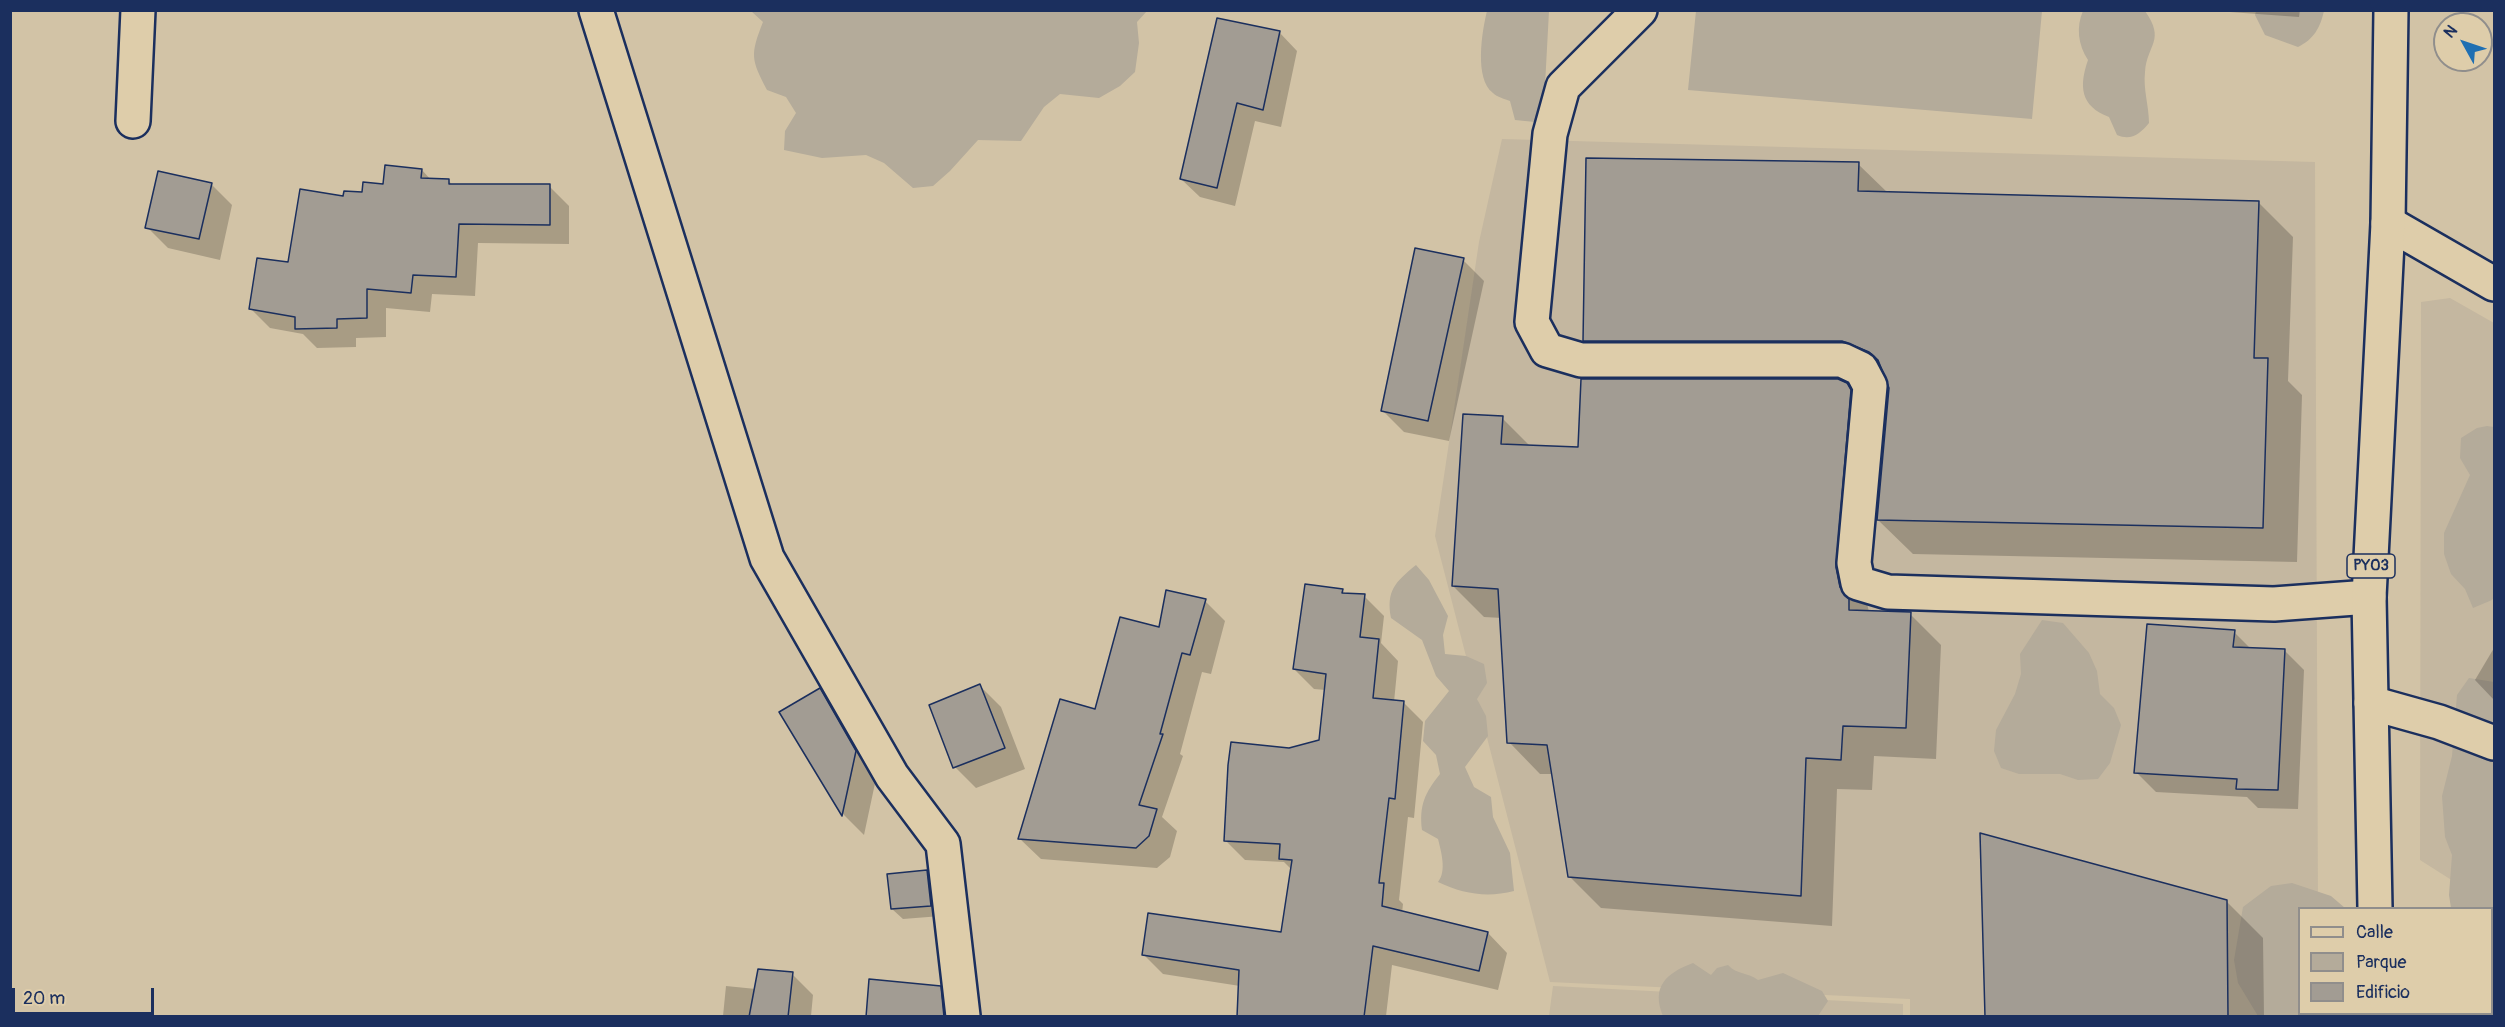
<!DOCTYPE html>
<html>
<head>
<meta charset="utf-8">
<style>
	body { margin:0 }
	#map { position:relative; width:2505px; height:1027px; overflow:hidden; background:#d2c3a6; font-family:Pangolin,sans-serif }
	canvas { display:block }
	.frame { position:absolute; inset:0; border:12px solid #1b2f5e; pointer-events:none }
	.legend { position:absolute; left:2298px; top:907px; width:195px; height:108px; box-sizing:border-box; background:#decdaa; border:2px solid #908e8c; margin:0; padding:8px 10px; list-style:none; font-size:18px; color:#1b2f5e }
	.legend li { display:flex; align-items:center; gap:12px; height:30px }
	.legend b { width:30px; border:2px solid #908e8c }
	.north { position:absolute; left:2433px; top:12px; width:60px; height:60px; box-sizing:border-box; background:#decdaa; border:2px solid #908e8c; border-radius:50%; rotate:310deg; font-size:16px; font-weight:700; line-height:24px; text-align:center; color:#1b2f5e }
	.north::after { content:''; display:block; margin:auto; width:21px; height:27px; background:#1f6fb2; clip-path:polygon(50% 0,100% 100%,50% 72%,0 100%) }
	.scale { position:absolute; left:12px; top:988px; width:142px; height:27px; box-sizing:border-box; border:3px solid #1b2f5e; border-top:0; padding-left:8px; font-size:18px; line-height:21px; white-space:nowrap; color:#1b2f5e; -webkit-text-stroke:4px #decdaa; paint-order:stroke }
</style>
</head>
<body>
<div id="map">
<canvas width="2505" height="1027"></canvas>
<div class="frame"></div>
<ul class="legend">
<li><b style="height:8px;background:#decdaa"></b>Calle</li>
<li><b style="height:16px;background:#b4ab9a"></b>Parque</li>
<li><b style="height:16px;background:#a29c93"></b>Edificio</li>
</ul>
<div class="north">N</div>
<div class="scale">20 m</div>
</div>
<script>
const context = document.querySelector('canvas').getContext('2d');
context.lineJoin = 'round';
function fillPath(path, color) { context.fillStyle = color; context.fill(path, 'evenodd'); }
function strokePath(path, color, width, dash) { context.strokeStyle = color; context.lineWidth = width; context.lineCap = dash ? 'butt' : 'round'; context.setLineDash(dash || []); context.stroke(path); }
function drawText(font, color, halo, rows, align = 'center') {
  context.font = font + ' Pangolin,sans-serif'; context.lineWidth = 4.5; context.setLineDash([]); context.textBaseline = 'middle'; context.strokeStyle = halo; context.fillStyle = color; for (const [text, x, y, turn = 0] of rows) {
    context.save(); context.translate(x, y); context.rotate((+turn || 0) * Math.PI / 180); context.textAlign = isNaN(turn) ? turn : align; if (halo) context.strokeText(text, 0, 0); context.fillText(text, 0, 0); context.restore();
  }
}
fillPath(new Path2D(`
	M 1502,139 L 2315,162 L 2318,908 L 2300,908 L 2300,1014 L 2318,1016 L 1910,1016 L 1910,999 L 1550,982 L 1435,536 L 1479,242 Z
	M 2450,298 L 2494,323 L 2494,907 L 2420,860 L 2421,302 Z
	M 1553,986 L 1903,1004 L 1903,1016 L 1549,1016 Z`), '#c4b7a0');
fillPath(new Path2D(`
	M 751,11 L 1147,11 L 1137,22 L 1139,43 L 1135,72 L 1120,86 L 1099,98 L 1060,94 L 1044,107 L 1021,141 L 978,140 L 950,171 L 933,186 L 913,188 L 884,163 L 866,155 L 822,158 L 784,150 L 785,131 L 796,113 L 786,97 L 767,90 C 751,59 750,55 763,22 Z
	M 1487,11 L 1549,11 L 1544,104 L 1535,122 L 1515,120 L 1510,101 C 1505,99 1497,97 1493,93 C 1474,79 1482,31 1487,11 Z
	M 1696,11 L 2042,11 L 2032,119 L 1688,90 Z
	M 2083,11 L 2145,11 C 2166,41 2147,44 2145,72 C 2143,89 2149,106 2149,123 C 2140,134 2131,141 2117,135 L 2109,117 C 2080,106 2079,86 2088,60 C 2078,45 2076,27 2083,11 Z
	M 2256,11 L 2256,10 L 2324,11 C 2320,28 2314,39 2298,47 L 2265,35 L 2255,15 Z
	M 2487,426 L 2494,427 L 2494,597 L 2492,600 L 2473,608 L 2465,589 L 2451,574 L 2444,554 L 2444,533 L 2470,475 L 2460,458 L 2461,438 L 2477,428 Z
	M 1416,565 L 1429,580 L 1448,616 L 1443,635 L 1445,654 L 1466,656 L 1484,664 L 1487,683 L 1477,699 L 1486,716 L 1488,736 L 1465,767 L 1474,787 L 1491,797 L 1493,817 L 1510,853 L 1514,891 C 1487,898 1463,894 1438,882 C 1447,871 1441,851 1438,839 L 1422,830 C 1419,805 1425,793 1440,774 L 1436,755 L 1423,741 L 1425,721 L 1449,691 L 1436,676 L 1422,640 L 1391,618 C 1386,591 1395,582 1416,565 Z
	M 2042,620 L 2063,623 L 2089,653 L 2097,671 L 2100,694 L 2114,708 L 2121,725 L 2110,763 L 2098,779 L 2078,780 L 2060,774 L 2019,774 L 2001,768 L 1994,751 L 1996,730 L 2015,694 L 2021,674 L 2020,654 Z
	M 2469,678 L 2494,682 L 2494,1016 L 2470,1016 L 2468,1014 L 2492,1014 L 2492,908 L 2451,908 L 2449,895 L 2452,855 L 2445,837 L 2442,796 L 2452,756 L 2457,695 Z
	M 2292,883 L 2331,896 L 2345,908 L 2300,908 L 2300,1014 L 2369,1014 L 2369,1016 L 2258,1016 L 2238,983 L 2234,960 L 2243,907 L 2271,886 Z
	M 1693,963 L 1711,975 L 1717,968 L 1728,965 C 1737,975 1748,972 1758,980 L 1783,973 L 1822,991 L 1828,1001 L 1818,1016 L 1663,1016 C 1651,987 1666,973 1693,963 Z`), '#b4ab9a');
fillPath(new Path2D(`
	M 2202,10 L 2300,10 L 2299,17 Z
	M 1279,32 L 1297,51 L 1281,127 L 1255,121 L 1235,206 L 1200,197 L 1181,179 Z
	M 1858,164 L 1888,193 L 2258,202 L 2293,237 L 2288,381 L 2302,395 L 2297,562 L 1913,554 L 1878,520 L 1890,387 L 1887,379 L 1878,375 L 1619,375 L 1584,340 Z
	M 422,170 L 431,180 L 449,181 L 453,186 L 549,186 L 569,206 L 569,244 L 478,243 L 475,296 L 432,294 L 430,312 L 386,308 L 386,337 L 356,338 L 356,347 L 317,348 L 303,334 L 270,328 L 251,309 L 344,197 L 364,194 Z
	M 211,184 L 232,205 L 220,260 L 168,248 L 147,227 Z
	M 1463,260 L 1484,281 L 1449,441 L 1404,432 L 1383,411 Z
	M 1846,385 L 1878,416 L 1866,599 L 1869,612 L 1910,614 L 1941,645 L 1936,759 L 1874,756 L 1872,790 L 1837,789 L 1832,926 L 1601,908 L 1570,877 L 1553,774 L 1540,774 L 1509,742 L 1502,618 L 1484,617 L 1453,586 L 1502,418 L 1531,447 L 1579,449 Z
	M 1342,590 L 1347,595 L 1364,596 L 1384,616 L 1381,643 L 1398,661 L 1394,702 L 1403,702 L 1423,722 L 1414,818 L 1408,817 L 1399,900 L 1403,904 L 1402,913 L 1488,933 L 1507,953 L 1498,990 L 1392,965 L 1386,1016 L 1240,1016 L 1240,986 L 1163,974 L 1143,954 L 1283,934 L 1292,870 L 1284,862 L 1245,860 L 1225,840 L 1289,750 L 1320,741 L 1326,690 L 1314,689 L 1294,669 Z
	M 1205,601 L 1225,621 L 1211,674 L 1202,672 L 1180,754 L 1183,756 L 1162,817 L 1177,831 L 1170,857 L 1157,868 L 1041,859 L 1020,839 L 1096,711 L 1160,629 Z
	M 2234,632 L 2251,649 L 2284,650 L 2304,670 L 2298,809 L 2258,808 L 2247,797 L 2156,792 L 2136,772 Z
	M 2494,648 L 2494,700 L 2475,680 Z
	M 980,686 L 1001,707 L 1025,769 L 976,788 L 955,767 Z
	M 820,690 L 841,711 L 877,774 L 864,835 L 844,815 L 781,713 Z
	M 927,871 L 937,882 L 941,916 L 903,919 L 892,909 Z
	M 2226,901 L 2263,938 L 2264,1016 L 1987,1016 Z
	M 792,974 L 813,995 L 811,1016 L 723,1016 L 726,986 L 756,989 Z
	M 940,987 L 961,1008 L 960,1016 L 867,1016 Z`), '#0003');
const building = new Path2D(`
	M 1217,18 L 1280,31 L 1263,110 L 1237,103 L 1217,188 L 1180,179 Z
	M 1586,158 L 1859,162 L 1858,191 L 2259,201 L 2254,358 L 2268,358 L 2263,528 L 1877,520 L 1889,388 L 1878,360 L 1869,352 L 1842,341 L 1583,341 Z
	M 385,165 L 422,169 L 421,178 L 449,179 L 449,184 L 550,184 L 550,225 L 459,224 L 456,277 L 413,275 L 411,293 L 367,289 L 367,318 L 337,319 L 337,328 L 295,329 L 295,317 L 249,309 L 257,258 L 288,262 L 300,189 L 343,196 L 344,191 L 362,192 L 363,182 L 383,184 Z
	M 158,171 L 212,183 L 199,239 L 145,228 Z
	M 1415,248 L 1464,258 L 1428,421 L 1381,411 Z
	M 1581,379 L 1838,379 L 1847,383 L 1851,390 L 1836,567 L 1840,587 L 1849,599 L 1849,610 L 1911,612 L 1906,728 L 1843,726 L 1841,760 L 1806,758 L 1801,896 L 1568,877 L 1547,745 L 1507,743 L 1498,589 L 1452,586 L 1463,414 L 1503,416 L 1501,444 L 1578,447 Z
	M 1305,584 L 1343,589 L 1342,593 L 1365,594 L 1360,637 L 1379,639 L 1373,698 L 1404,701 L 1395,799 L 1389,798 L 1379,883 L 1384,883 L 1382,906 L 1488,932 L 1479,971 L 1373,946 L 1364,1017 L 1237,1017 L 1239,970 L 1142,955 L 1148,913 L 1281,932 L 1292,860 L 1279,859 L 1280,844 L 1224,841 L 1228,765 L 1231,742 L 1289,748 L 1319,740 L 1326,674 L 1293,669 Z
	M 1166,590 L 1206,599 L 1190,655 L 1182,653 L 1160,734 L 1163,734 L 1139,805 L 1157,809 L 1149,836 L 1136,848 L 1018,839 L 1060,699 L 1095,709 L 1120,617 L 1159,627 Z
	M 2147,624 L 2235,630 L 2233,647 L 2285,649 L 2278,790 L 2236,789 L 2237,779 L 2134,773 Z
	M 980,684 L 1005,748 L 953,768 L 929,705 Z
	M 820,688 L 856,751 L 842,816 L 779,712 Z
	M 1980,833 L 2227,900 L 2228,1017 L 1985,1017 Z
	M 927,870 L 931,906 L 891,909 L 887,874 Z
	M 758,969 L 793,972 L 788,1017 L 749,1017 Z
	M 869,979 L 941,986 L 944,1017 L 866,1017 Z`);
fillPath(building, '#a29c93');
strokePath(building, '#1b2f5e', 1.5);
const minor = new Path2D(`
	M 596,10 L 767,558 L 892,776 L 943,844 L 963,1016
	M 1640,10 L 1563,87 L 1550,134 L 1532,322 L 1547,350 L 1581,360 L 1842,360 L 1861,369 L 1870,386 L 1854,563 L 1858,583 L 1888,592 L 2274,604 L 2369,597
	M 133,121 L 138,10
	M 2388,223 L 2494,284
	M 2371,703 L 2439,722 L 2494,743`);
const highway = new Path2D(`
	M 2375,908 L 2369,597 L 2388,223 L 2391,10
	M 2378,1014 L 2378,1016`);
strokePath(minor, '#1b2f5e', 38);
strokePath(highway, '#1b2f5e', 38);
strokePath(minor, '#decdaa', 33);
strokePath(highway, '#decdaa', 33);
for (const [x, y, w] of [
	[2371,566,48]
]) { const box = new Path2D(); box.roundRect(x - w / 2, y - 12, w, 24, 4.5); context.fillStyle = '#decdaa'; context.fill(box); strokePath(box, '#1b2f5e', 1.5); }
drawText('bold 15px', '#1b2f5e', null, [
	["PY03",2371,566]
]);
</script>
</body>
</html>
